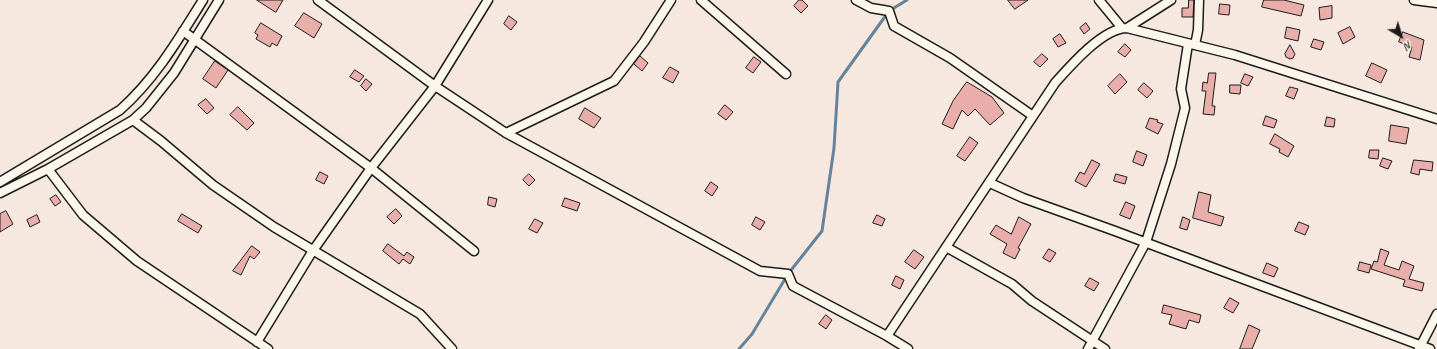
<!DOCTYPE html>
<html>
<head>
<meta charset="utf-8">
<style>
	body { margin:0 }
	#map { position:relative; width:1437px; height:349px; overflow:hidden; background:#f7e8df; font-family:Caveat,sans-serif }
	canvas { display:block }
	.north { position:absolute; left:1381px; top:16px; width:40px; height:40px; -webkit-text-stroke:3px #fbf7ec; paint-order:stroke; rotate:142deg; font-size:11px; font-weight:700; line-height:16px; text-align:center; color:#1c1c1c }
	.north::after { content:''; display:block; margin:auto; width:14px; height:18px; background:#1c1c1c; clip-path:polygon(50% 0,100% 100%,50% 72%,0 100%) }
</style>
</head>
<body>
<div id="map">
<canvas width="1437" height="349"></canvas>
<div class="north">N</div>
</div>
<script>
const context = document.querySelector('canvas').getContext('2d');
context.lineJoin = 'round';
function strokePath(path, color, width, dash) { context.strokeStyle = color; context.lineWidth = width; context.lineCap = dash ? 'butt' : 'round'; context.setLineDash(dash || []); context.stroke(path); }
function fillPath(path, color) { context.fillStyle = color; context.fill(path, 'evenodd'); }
strokePath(new Path2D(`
	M 739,349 L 752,334 L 788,274 L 822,231 L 834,148 L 838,82 L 889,11 L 907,0`), '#64849c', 3);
const building = new Path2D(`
	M 257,0 L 283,0 L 276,12 Z
	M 799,0 L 802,0 L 808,6 L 801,13 L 794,6 Z
	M 1008,0 L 1028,0 L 1015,9 Z
	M 1189,0 L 1194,0 L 1193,17 L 1182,17 L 1182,8 L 1188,8 Z
	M 1264,0 L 1284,0 L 1304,5 L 1301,16 L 1262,7 Z
	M 1220,4 L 1230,5 L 1229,15 L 1219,14 Z
	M 1332,6 L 1332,18 L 1320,20 L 1319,8 Z
	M 304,13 L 322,24 L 314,38 L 295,26 Z
	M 509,16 L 517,22 L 511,30 L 504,24 Z
	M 261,23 L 282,36 L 277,46 L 272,43 L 270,47 L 256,39 L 258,35 L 255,33 Z
	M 1086,23 L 1090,29 L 1084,34 L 1080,28 Z
	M 1287,27 L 1300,30 L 1298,41 L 1285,38 Z
	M 1350,27 L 1355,37 L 1343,44 L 1338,33 Z
	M 1403,32 L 1424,40 L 1420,60 L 1409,57 L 1412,47 L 1399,42 Z
	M 1060,34 L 1066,43 L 1058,47 L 1053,39 Z
	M 1314,39 L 1324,42 L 1321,50 L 1311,47 Z
	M 1125,44 L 1131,50 L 1125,57 L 1118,52 Z
	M 1290,45 L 1295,54 L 1293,58 L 1290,59 L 1286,57 L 1285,54 Z
	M 1042,54 L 1048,59 L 1040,67 L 1034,62 Z
	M 640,56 L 648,63 L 642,71 L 634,64 Z
	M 754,57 L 761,62 L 753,73 L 746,68 Z
	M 215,61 L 228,70 L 216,88 L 203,79 Z
	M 1372,63 L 1387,70 L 1381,83 L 1366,76 Z
	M 670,67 L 679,72 L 673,83 L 663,78 Z
	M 355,70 L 364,76 L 359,82 L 350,77 Z
	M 1209,73 L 1216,73 L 1212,106 L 1215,106 L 1214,115 L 1203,114 L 1206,91 L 1202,91 L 1203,82 L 1207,83 Z
	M 1120,74 L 1127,82 L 1115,94 L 1108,86 Z
	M 1245,74 L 1253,77 L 1248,86 L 1241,83 Z
	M 366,79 L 372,84 L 366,91 L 361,86 Z
	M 967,82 L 992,97 L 1004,113 L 990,125 L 975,109 L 968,116 L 962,110 L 953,129 L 942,124 L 953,101 Z
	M 1144,83 L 1153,91 L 1147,98 L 1138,90 Z
	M 1230,85 L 1241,85 L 1240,94 L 1230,93 Z
	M 1290,87 L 1298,89 L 1294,99 L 1286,96 Z
	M 206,99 L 214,108 L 207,114 L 198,105 Z
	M 725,105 L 733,112 L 726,120 L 718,114 Z
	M 238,107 L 254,123 L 247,130 L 230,115 Z
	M 585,108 L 601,118 L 594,128 L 579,119 Z
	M 1266,116 L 1277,120 L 1274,128 L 1263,125 Z
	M 1327,117 L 1335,119 L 1334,127 L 1325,126 Z
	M 1150,118 L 1158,120 L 1157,122 L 1163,124 L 1158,134 L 1146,128 Z
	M 1391,125 L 1409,128 L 1406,144 L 1389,141 Z
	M 1275,134 L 1294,146 L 1288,157 L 1279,152 L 1280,149 L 1270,144 Z
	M 970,137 L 978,143 L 965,161 L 957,156 Z
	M 1370,150 L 1379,150 L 1378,159 L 1369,158 Z
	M 1137,151 L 1147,155 L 1143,166 L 1133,162 Z
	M 1383,158 L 1392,161 L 1388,169 L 1380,166 Z
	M 1092,160 L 1100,164 L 1086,187 L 1075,181 L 1080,172 L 1084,174 Z
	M 1414,160 L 1433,162 L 1432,171 L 1420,169 L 1419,175 L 1411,173 Z
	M 320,172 L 328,176 L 324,184 L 316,180 Z
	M 529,174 L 535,180 L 529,186 L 523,180 Z
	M 1116,174 L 1127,177 L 1125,184 L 1114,181 Z
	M 711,182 L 718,187 L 712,196 L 705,191 Z
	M 1199,192 L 1211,195 L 1208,212 L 1224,217 L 1221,226 L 1193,218 Z
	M 56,195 L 61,202 L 55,206 L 50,199 Z
	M 489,197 L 497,199 L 495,207 L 488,205 Z
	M 565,198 L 580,203 L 577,211 L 562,206 Z
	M 1126,202 L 1135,206 L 1130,219 L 1120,215 Z
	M 396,209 L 402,216 L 394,224 L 387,217 Z
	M 6,211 L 13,224 L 0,232 L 0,214 Z
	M 182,214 L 202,226 L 198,233 L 178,221 Z
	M 37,215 L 40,222 L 30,227 L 27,220 Z
	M 877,215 L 885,219 L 882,226 L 873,223 Z
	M 756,217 L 765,222 L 760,230 L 752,225 Z
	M 1019,217 L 1031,224 L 1018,248 L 1020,249 L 1015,259 L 1003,253 L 1007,244 L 990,234 L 996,225 L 1011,234 Z
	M 1183,217 L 1190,220 L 1187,230 L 1180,228 Z
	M 535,219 L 543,223 L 537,233 L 529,229 Z
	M 1299,222 L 1309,226 L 1305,235 L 1295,231 Z
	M 388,244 L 404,256 L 407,252 L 414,257 L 410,264 L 403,259 L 399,264 L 383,251 Z
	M 252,246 L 260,252 L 254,259 L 250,256 L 241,275 L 233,271 Z
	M 1049,249 L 1056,253 L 1050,262 L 1043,258 Z
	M 1381,249 L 1389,252 L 1384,265 L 1399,270 L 1402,261 L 1414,266 L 1409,279 L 1424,283 L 1422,291 L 1403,286 L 1405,280 L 1371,269 L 1374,261 L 1377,262 Z
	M 914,250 L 924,257 L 915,269 L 905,262 Z
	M 1360,262 L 1371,265 L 1369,273 L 1358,270 Z
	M 1267,263 L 1278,268 L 1274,277 L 1263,273 Z
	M 896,276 L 904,280 L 900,289 L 892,285 Z
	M 1090,278 L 1099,283 L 1094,291 L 1085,286 Z
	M 1230,298 L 1239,303 L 1233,313 L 1224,308 Z
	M 1164,305 L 1201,315 L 1199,323 L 1189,320 L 1186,329 L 1169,324 L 1172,315 L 1162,313 Z
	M 826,315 L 832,320 L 826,329 L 819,324 Z
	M 1249,325 L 1260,330 L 1252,349 L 1240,349 Z`);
fillPath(building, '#e9aeaa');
strokePath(building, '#1c1c1c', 1);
const street = new Path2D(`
	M 318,0 L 435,86 L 506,133 L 760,271 L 788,274 L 793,286 L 887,336 L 908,349
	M 701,0 L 786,74
	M 856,0 L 871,8 L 889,11 L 894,26 L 950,58 L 1033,116
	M 1099,0 L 1122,28
	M 1414,0 L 1437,3
	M 1127,28 L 1235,55 L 1437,119
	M 183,31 L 371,168 L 474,251
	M 1195,45 L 1198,30 L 1199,0
	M 133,120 L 161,141 L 213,185 L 274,227 L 420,314 L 452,349
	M 506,133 L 614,81 L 644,42 L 671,0
	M 48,169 L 83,215 L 137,261 L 268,349
	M 0,182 L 120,110 C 155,79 178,40 203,0
	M 990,183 L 1023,198 L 1115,231 L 1430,349
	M 0,193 L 48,169 L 133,120 L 146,108 L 174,73 L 219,0
	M 946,247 L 1012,284 L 1032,301 L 1105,349
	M 887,336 L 1055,83 C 1070,66 1103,28 1127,28 L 1171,0
	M 257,342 L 312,252 L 371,168 L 435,86 L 488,0
	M 1088,349 L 1146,242 L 1171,164 L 1185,108 L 1181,89 L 1188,44
	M 1419,349 L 1437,314`);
strokePath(street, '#1c1c1c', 11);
strokePath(street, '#fbf7ec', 8);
</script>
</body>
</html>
